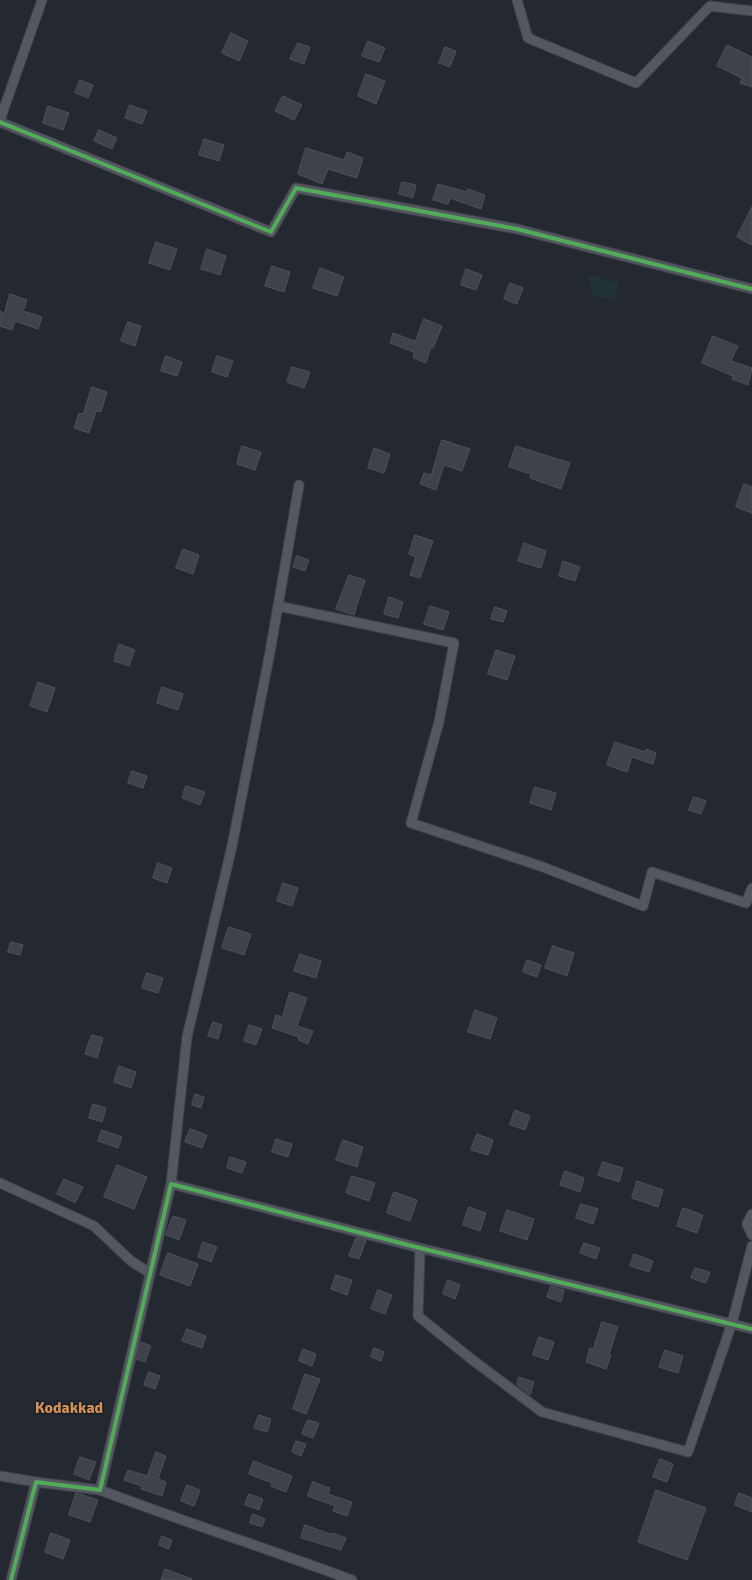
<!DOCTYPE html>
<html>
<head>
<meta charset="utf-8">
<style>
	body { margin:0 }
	canvas { display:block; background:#242931 }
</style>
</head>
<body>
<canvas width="752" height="1580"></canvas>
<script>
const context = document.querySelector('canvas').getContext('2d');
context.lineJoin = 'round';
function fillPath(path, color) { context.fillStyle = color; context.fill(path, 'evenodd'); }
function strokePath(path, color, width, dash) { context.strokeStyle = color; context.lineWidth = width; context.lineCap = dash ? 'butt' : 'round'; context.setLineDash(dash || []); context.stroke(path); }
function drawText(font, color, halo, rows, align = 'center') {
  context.font = font + ' Signika,sans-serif'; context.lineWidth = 3; context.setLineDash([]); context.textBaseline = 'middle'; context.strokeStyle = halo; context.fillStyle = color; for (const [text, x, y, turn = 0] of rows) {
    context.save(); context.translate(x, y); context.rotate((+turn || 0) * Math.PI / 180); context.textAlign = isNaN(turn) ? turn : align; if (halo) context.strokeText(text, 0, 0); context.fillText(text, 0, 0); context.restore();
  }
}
fillPath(new Path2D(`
	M 588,275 L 619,283 L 614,300 L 592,295 Z`), '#213337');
const building = new Path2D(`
	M 231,33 L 248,41 L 239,61 L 222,53 Z
	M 368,41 L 385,48 L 379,62 L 362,56 Z
	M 298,43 L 310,47 L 304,64 L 290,59 Z
	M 727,45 L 752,57 L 752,87 L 740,83 L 742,78 L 717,66 Z
	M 445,47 L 456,51 L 450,67 L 439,63 Z
	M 366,74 L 385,81 L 376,104 L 358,96 Z
	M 80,80 L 93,85 L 88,98 L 75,93 Z
	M 283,96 L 302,105 L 294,120 L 275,111 Z
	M 130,105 L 147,111 L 142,124 L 125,118 Z
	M 48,106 L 69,113 L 63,130 L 43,123 Z
	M 99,130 L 117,138 L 112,149 L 94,141 Z
	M 204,139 L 224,145 L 219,161 L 199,155 Z
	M 306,148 L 344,160 L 347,152 L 363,158 L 357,178 L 328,169 L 322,184 L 298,174 Z
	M 402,182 L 416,185 L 413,198 L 399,194 Z
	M 438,184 L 467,192 L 468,189 L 485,195 L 481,209 L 450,198 L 448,204 L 433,200 Z
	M 752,207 L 752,245 L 737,237 Z
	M 156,242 L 177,249 L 170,270 L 149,263 Z
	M 207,249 L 226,256 L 220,275 L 201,269 Z
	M 272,266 L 290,272 L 284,292 L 265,286 Z
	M 320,268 L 344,277 L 337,296 L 313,288 Z
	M 466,269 L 482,275 L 476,290 L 461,285 Z
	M 510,283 L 523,288 L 517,304 L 504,299 Z
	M 10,294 L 27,300 L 23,311 L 42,317 L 38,329 L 15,321 L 12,330 L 0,326 L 0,311 L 4,313 Z
	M 424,319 L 442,326 L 433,348 L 431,347 L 426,363 L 413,358 L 414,352 L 390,343 L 393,333 L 415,341 Z
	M 128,322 L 141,326 L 135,346 L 121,341 Z
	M 713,336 L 738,346 L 731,361 L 752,368 L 748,385 L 732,379 L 733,376 L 702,363 Z
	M 166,356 L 182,362 L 177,376 L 161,371 Z
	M 217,356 L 233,361 L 227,377 L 212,372 Z
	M 292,367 L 310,372 L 304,388 L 287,382 Z
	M 92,387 L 107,392 L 101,412 L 96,411 L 89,433 L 74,428 L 79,413 L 83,414 Z
	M 442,440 L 470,449 L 462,471 L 444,465 L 436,490 L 420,484 L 424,473 L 431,475 Z
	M 242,446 L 261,452 L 255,470 L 237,464 Z
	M 516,446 L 570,463 L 561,489 L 530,478 L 531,474 L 509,467 Z
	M 374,448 L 390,454 L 384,473 L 368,468 Z
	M 744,484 L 752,487 L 752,513 L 736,507 Z
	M 415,535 L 433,541 L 420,578 L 410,575 L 416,557 L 409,554 Z
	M 524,543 L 546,551 L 541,568 L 518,561 Z
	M 183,549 L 199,555 L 193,574 L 176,568 Z
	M 297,556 L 309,560 L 305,571 L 293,567 Z
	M 563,561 L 580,567 L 575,581 L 559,576 Z
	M 349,575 L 365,580 L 354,615 L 336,609 Z
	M 389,597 L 403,602 L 398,618 L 384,614 Z
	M 430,606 L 449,612 L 443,630 L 424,624 Z
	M 495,607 L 507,611 L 503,622 L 491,619 Z
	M 119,644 L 135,650 L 129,666 L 114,661 Z
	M 496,650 L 515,656 L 507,680 L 488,674 Z
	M 38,682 L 55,688 L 47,712 L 30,706 Z
	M 162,687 L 183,694 L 178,710 L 157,703 Z
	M 615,742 L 645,752 L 646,749 L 656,753 L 653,764 L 632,757 L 627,772 L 607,765 Z
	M 132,771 L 147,776 L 143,788 L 128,783 Z
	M 186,786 L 205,792 L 200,805 L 182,798 Z
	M 535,787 L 556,793 L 551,810 L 530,803 Z
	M 694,797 L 706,801 L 701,814 L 689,810 Z
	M 158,863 L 172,868 L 167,883 L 153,878 Z
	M 283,883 L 298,888 L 292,906 L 277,901 Z
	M 229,927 L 251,934 L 244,955 L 222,948 Z
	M 11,942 L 23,945 L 20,955 L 8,952 Z
	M 553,946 L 574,953 L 567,976 L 545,968 Z
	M 300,954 L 321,961 L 316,978 L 294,971 Z
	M 527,960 L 541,965 L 537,977 L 523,972 Z
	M 147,973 L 163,978 L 158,993 L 142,988 Z
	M 290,992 L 307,998 L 297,1026 L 313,1031 L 308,1044 L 298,1040 L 299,1037 L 272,1028 L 276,1015 L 282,1017 Z
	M 475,1010 L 497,1018 L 490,1039 L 468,1032 Z
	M 213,1022 L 222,1025 L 218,1039 L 208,1036 Z
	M 249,1025 L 262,1029 L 256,1045 L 244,1041 Z
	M 92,1035 L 103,1038 L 97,1058 L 85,1054 Z
	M 119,1066 L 136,1072 L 131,1088 L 114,1082 Z
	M 195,1094 L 204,1097 L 201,1108 L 192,1105 Z
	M 93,1104 L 106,1108 L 102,1122 L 89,1118 Z
	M 515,1110 L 530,1116 L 525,1130 L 510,1125 Z
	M 190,1129 L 207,1135 L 202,1148 L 185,1142 Z
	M 102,1130 L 122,1137 L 118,1148 L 98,1141 Z
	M 477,1134 L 493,1140 L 488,1155 L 471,1150 Z
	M 276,1139 L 292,1144 L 288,1157 L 272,1152 Z
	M 343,1140 L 363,1147 L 357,1167 L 336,1160 Z
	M 230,1157 L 246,1162 L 242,1173 L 227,1168 Z
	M 603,1162 L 623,1168 L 619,1182 L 598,1175 Z
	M 117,1165 L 147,1177 L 134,1209 L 104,1197 Z
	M 565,1171 L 584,1178 L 580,1192 L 560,1185 Z
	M 352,1176 L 375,1183 L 369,1201 L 346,1193 Z
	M 64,1179 L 83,1187 L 75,1203 L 57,1194 Z
	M 637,1181 L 663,1190 L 658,1207 L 632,1198 Z
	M 394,1192 L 417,1200 L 410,1221 L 387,1213 Z
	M 581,1204 L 598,1209 L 593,1224 L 576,1218 Z
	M 469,1207 L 486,1213 L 480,1231 L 463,1225 Z
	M 683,1208 L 703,1215 L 697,1233 L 677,1226 Z
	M 507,1210 L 534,1219 L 527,1240 L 500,1231 Z
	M 173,1216 L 186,1220 L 179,1240 L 166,1235 Z
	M 356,1238 L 366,1240 L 359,1259 L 349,1256 Z
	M 203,1242 L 217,1247 L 211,1262 L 198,1257 Z
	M 584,1243 L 600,1248 L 596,1259 L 580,1253 Z
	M 168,1253 L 198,1264 L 190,1286 L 160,1275 Z
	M 634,1254 L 653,1261 L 649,1272 L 630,1266 Z
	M 695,1268 L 710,1272 L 706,1283 L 691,1278 Z
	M 336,1275 L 352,1280 L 347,1295 L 331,1289 Z
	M 448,1280 L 460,1285 L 455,1299 L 443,1294 Z
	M 551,1286 L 564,1290 L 561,1302 L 547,1297 Z
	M 378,1290 L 392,1295 L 385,1314 L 371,1309 Z
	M 602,1322 L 618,1327 L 609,1354 L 611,1355 L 606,1369 L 586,1362 L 590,1348 L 593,1349 Z
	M 187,1329 L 206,1336 L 202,1348 L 182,1341 Z
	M 539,1337 L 554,1342 L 548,1360 L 533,1355 Z
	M 141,1342 L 151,1346 L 145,1362 L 136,1359 Z
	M 374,1348 L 384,1352 L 381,1361 L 371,1357 Z
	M 303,1349 L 316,1354 L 312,1366 L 299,1361 Z
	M 665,1350 L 683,1356 L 678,1373 L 659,1367 Z
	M 149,1372 L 160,1376 L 155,1389 L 144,1385 Z
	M 305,1374 L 320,1379 L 306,1414 L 293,1409 Z
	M 519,1377 L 534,1382 L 530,1395 L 517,1385 Z
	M 259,1415 L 271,1419 L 267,1432 L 254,1428 Z
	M 308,1420 L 319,1423 L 313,1438 L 302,1434 Z
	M 296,1441 L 306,1444 L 301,1456 L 292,1452 Z
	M 156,1452 L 166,1456 L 158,1479 L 166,1482 L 162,1496 L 141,1489 L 142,1486 L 124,1480 L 128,1470 L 147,1476 Z
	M 80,1457 L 96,1462 L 89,1480 L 74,1474 Z
	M 660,1459 L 673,1464 L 667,1482 L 653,1477 Z
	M 254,1461 L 292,1476 L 286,1492 L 271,1486 L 272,1483 L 249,1474 Z
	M 313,1482 L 330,1488 L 328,1494 L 352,1502 L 347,1516 L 333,1511 L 335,1506 L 308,1496 Z
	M 187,1485 L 200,1490 L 194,1506 L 181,1501 Z
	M 656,1490 L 706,1508 L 687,1560 L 638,1542 Z
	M 76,1493 L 98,1500 L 90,1522 L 69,1515 Z
	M 739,1493 L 752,1498 L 752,1512 L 735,1505 Z
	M 249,1494 L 263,1499 L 259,1510 L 245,1505 Z
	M 253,1514 L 265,1519 L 262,1527 L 250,1523 Z
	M 305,1525 L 333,1535 L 333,1533 L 346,1538 L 341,1550 L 301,1538 Z
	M 51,1533 L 70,1540 L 63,1559 L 45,1552 Z
	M 162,1536 L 172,1540 L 169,1549 L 159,1545 Z
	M 165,1569 L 192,1579 L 191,1580 L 161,1580 Z`);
fillPath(building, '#3e424a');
strokePath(building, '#4b505a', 1);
const street = new Path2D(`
	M 517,0 L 528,38 L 636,83 L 710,6 L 752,11
	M 0,120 L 42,0
	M 0,122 L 271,232 L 296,188 L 517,229 L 752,289
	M 278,606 L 454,643 L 439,722 L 411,823 L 543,867 L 643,906 L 652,872 L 746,903 L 752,888
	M 0,1183 L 94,1226 L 131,1261 L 150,1273
	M 171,1184 L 187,1037 L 232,846 L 270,652 L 299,485
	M 752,1214 L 747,1224 L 752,1235
	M 420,1248 L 418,1316 L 470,1358 L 542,1412 L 688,1452 L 732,1323 L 752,1246
	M 0,1476 L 36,1482
	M 100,1490 C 184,1522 269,1549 352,1580
	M 11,1580 L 36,1482 L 100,1490 L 171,1184 L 420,1248 L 752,1329`);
strokePath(street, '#40434a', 11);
strokePath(street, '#535860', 9);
strokePath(new Path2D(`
	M 0,122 L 271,232 L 296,188 L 517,229 L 752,289
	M 11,1580 L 36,1482 L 100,1490 L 171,1184 L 420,1248 L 752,1329`), '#51ab58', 4);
drawText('bold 16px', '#d89153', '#171f2b', [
	["Kodakkad",69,1409]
]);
</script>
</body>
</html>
